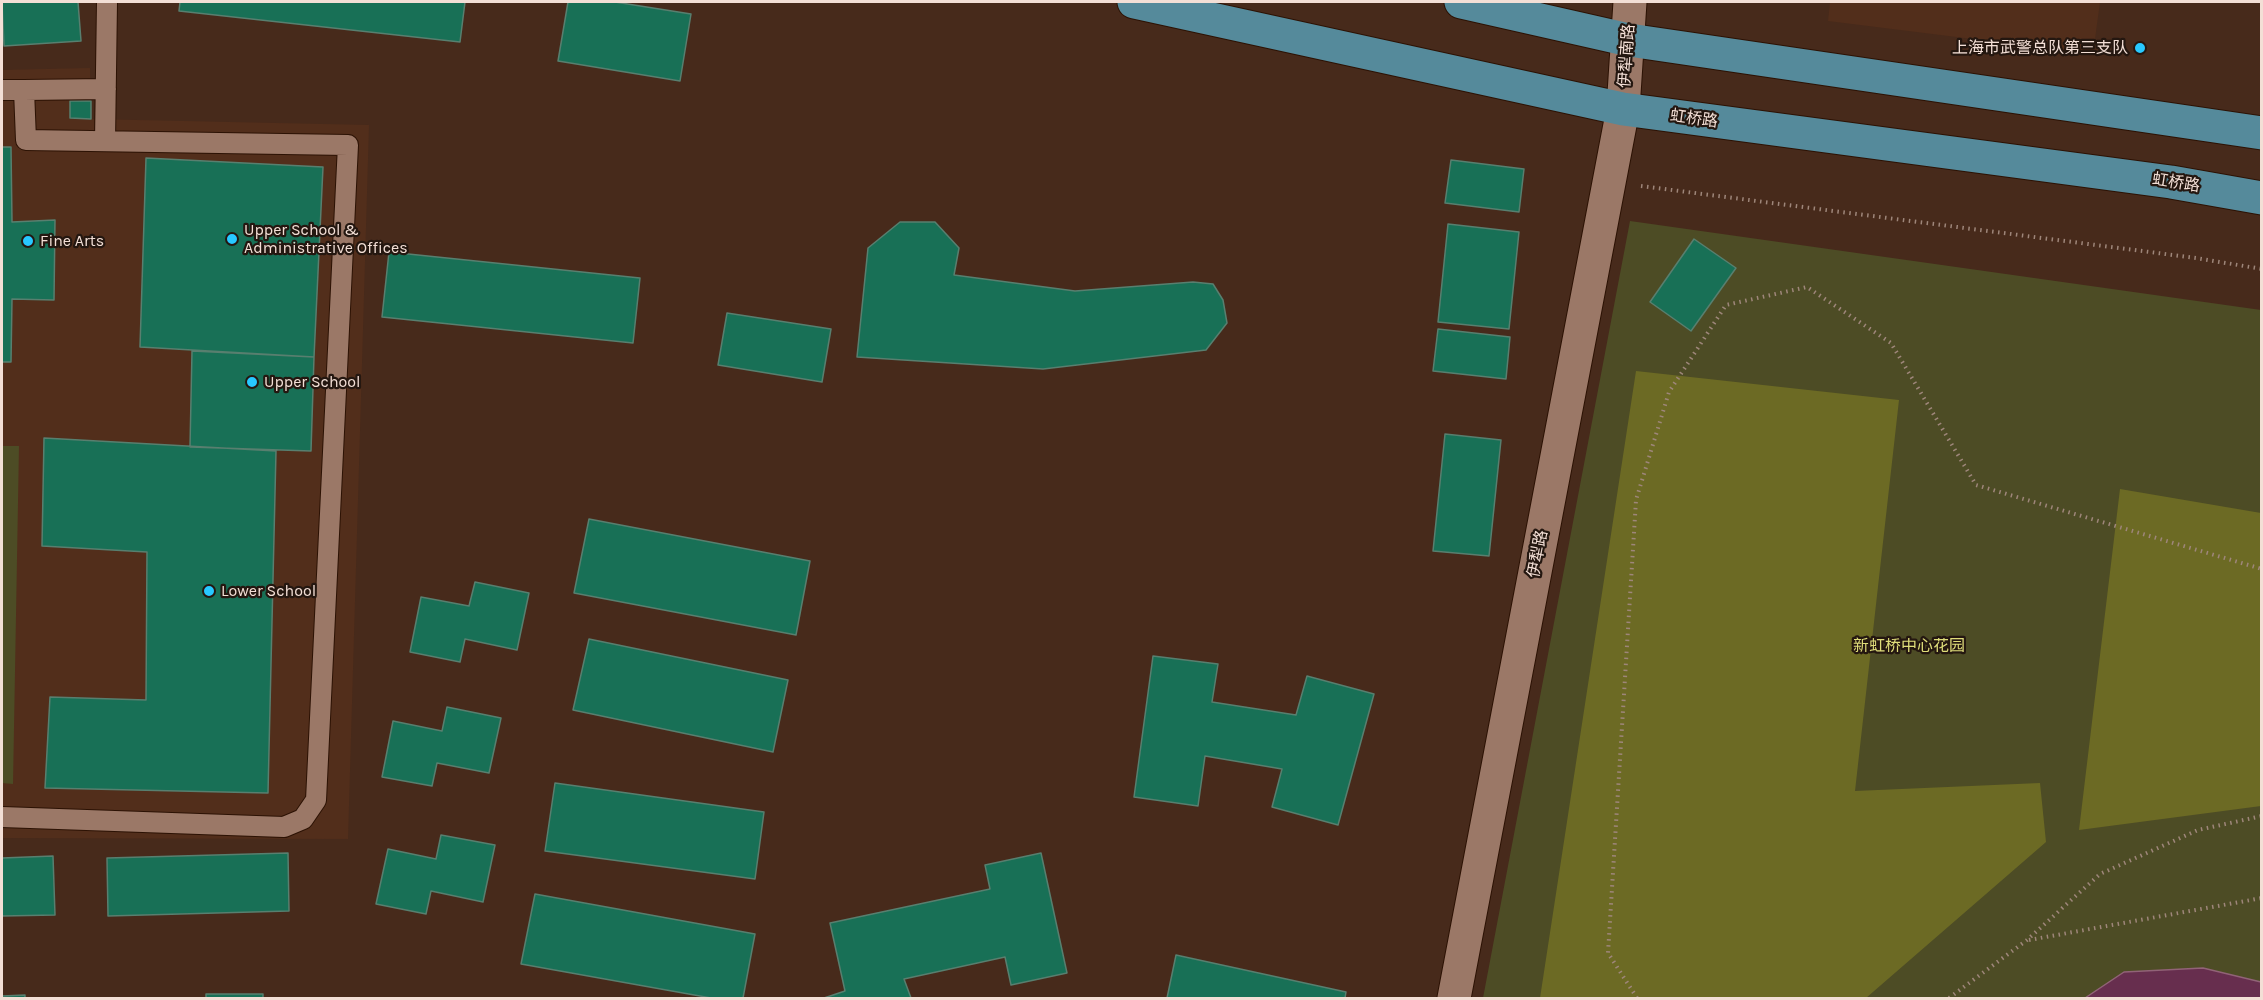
<!DOCTYPE html>
<html>
<head>
<meta charset="utf-8">
<style>
	body { margin:0 }
	#map { position:relative; width:2263px; height:1000px; overflow:hidden; background:#472a1b; font-family:Karla,sans-serif }
	canvas { display:block }
	.frame { position:absolute; inset:0; border:3px solid #f3dfd6; pointer-events:none }
</style>
</head>
<body>
<div id="map">
<canvas width="2263" height="1000"></canvas>
<div class="frame"></div>
</div>
<script>
const context = document.querySelector('canvas').getContext('2d');
context.lineJoin = 'round';
function fillPath(path, color) { context.fillStyle = color; context.fill(path, 'evenodd'); }
function strokePath(path, color, width, dash) { context.strokeStyle = color; context.lineWidth = width; context.lineCap = dash ? 'butt' : 'round'; context.setLineDash(dash || []); context.stroke(path); }
function drawText(font, color, halo, rows, align = 'center') {
  context.font = font + ' Karla,"Noto Sans SC",sans-serif'; context.lineWidth = 4.5; context.setLineDash([]); context.textBaseline = 'middle'; context.strokeStyle = halo; context.fillStyle = color; for (const [text, x, y, turn = 0] of rows) {
    context.save(); context.translate(x, y); context.rotate((+turn || 0) * Math.PI / 180); context.textAlign = isNaN(turn) ? turn : align; if (halo) context.strokeText(text, 0, 0); context.fillText(text, 0, 0); context.restore();
  }
}
fillPath(new Path2D(`
	M 1830,2 L 2100,2 L 2093,54 L 1828,21 Z
	M 90,68 L 91,119 L 369,125 L 348,839 L 2,838 L 2,70 Z`), '#522e1b');
fillPath(new Path2D(`
	M 1630,221 L 2261,310 L 2261,998 L 1483,998 Z
	M 2,446 L 19,446 L 13,784 L 2,783 Z`), '#4d4c25');
fillPath(new Path2D(`
	M 1636,371 L 1899,400 L 1855,791 L 2040,783 L 2046,842 L 1866,998 L 1540,998 Z
	M 2120,489 L 2261,513 L 2261,806 L 2079,830 Z`), '#6c6a24');
const water = new Path2D(`
	M 2203,968 L 2261,982 L 2261,998 L 2085,998 L 2124,972 Z`);
fillPath(water, '#672e4e');
strokePath(water, '#916377', 1.5);
const building = new Path2D(`
	M 2,2 L 78,2 L 81,41 L 4,46 Z
	M 180,2 L 465,2 L 460,42 L 179,11 Z
	M 568,2 L 615,2 L 691,14 L 680,81 L 558,61 Z
	M 70,101 L 91,101 L 91,119 L 70,118 Z
	M 2,147 L 11,147 L 12,222 L 55,220 L 54,300 L 12,299 L 11,362 L 2,362 Z
	M 146,158 L 323,167 L 314,357 L 140,347 Z
	M 1451,160 L 1524,169 L 1519,212 L 1445,203 Z
	M 900,222 L 935,222 L 959,248 L 954,275 L 1075,291 L 1193,282 L 1213,284 L 1223,300 L 1227,323 L 1206,350 L 1043,369 L 857,357 L 868,248 Z
	M 1448,224 L 1519,232 L 1509,329 L 1438,322 Z
	M 1694,239 L 1736,268 L 1691,331 L 1650,302 Z
	M 389,252 L 640,278 L 633,343 L 382,317 Z
	M 727,313 L 831,329 L 822,382 L 718,365 Z
	M 1438,329 L 1510,337 L 1506,379 L 1433,371 Z
	M 192,351 L 314,357 L 311,451 L 190,447 Z
	M 1445,434 L 1501,440 L 1489,556 L 1433,551 Z
	M 44,438 L 276,451 L 268,793 L 45,788 L 50,697 L 146,700 L 147,552 L 42,546 Z
	M 589,519 L 810,561 L 796,635 L 574,593 Z
	M 475,582 L 529,593 L 517,650 L 465,639 L 460,662 L 410,652 L 421,597 L 469,606 Z
	M 589,639 L 788,680 L 773,752 L 573,710 Z
	M 1153,656 L 1218,664 L 1212,702 L 1296,715 L 1307,676 L 1374,694 L 1338,825 L 1272,807 L 1282,769 L 1205,756 L 1198,806 L 1134,797 Z
	M 447,707 L 501,718 L 489,773 L 437,763 L 432,786 L 382,777 L 393,721 L 442,731 Z
	M 555,783 L 764,812 L 755,879 L 545,851 Z
	M 441,835 L 495,845 L 483,902 L 431,891 L 426,914 L 376,904 L 388,849 L 436,859 Z
	M 288,853 L 289,911 L 108,916 L 107,858 Z
	M 1041,853 L 1067,973 L 1011,985 L 1005,957 L 904,979 L 911,998 L 824,998 L 845,991 L 830,923 L 990,889 L 985,865 Z
	M 53,856 L 55,915 L 2,916 L 2,858 Z
	M 535,894 L 755,934 L 743,998 L 711,998 L 521,964 Z
	M 1176,955 L 1346,992 L 1345,998 L 1167,998 Z
	M 206,994 L 263,994 L 263,998 L 206,998 Z
	M 25,995 L 25,998 L 2,998 L 2,996 Z`);
fillPath(building, '#187056');
strokePath(building, '#587f6f', 1.5);
const lane = new Path2D(`
	M 2,90 L 24,90 L 26,140 L 348,145 L 316,800 L 303,819 L 284,827 L 2,817
	M 24,90 L 106,89
	M 105,141 L 107,2`);
const secondary = new Path2D(`
	M 1454,998 L 1623,109 L 1630,2`);
const primary = new Path2D(`
	M 1134,2 L 1623,109 L 2171,182 L 2262,198
	M 1461,2 L 1629,40 L 2262,133`);
strokePath(lane, '#2c1204', 22);
strokePath(secondary, '#2c1204', 35);
strokePath(primary, '#2c1204', 35);
strokePath(new Path2D(`
	M 1641,186 L 2196,258 L 2262,269
	M 2029,940 L 2262,898
	M 1637,998 L 1608,953 L 1636,500 L 1669,392 L 1726,305 L 1807,287 L 1891,343 L 1976,485 L 2262,569
	M 1949,998 L 2027,940 L 2100,874 L 2198,830 L 2262,816`), '#9e867a', 4, [1.5, 4.5]);
strokePath(lane, '#9b7867', 20);
strokePath(secondary, '#9b7867', 33);
strokePath(primary, '#558a9b', 33);
for (const [x, y, r, color] of [
	[2140,48,6,"#28c8ff"],
	[232,239,6,"#28c8ff"],
	[28,241,6,"#28c8ff"],
	[252,382,6,"#28c8ff"],
	[209,591,6,"#28c8ff"]
]) { const dot = new Path2D(); dot.arc(x, y, r, 0, 2 * Math.PI); context.fillStyle = color; context.fill(dot); strokePath(dot, '#241710', 2); }
drawText('16px', '#f3dfd6', '#241710', [
	["上海市武警总队第三支队",2128,48,"right"],
	["Upper School &",244,230],
	["Administrative Offices",244,248],
	["Fine Arts",40,241],
	["Upper School",264,382],
	["Lower School",221,591]
], 'left');
drawText('16px', '#f3dfd6', '#241710', [
	["伊犁南路",1627,56,-86],
	["虹桥路",1694,119,8],
	["虹桥路",2176,183,9],
	["伊犁路",1538,554,-79]
]);
drawText('16px', '#dfdd7a', '#241710', [
	["新虹桥中心花园",1909,646]
]);
</script>
</body>
</html>
